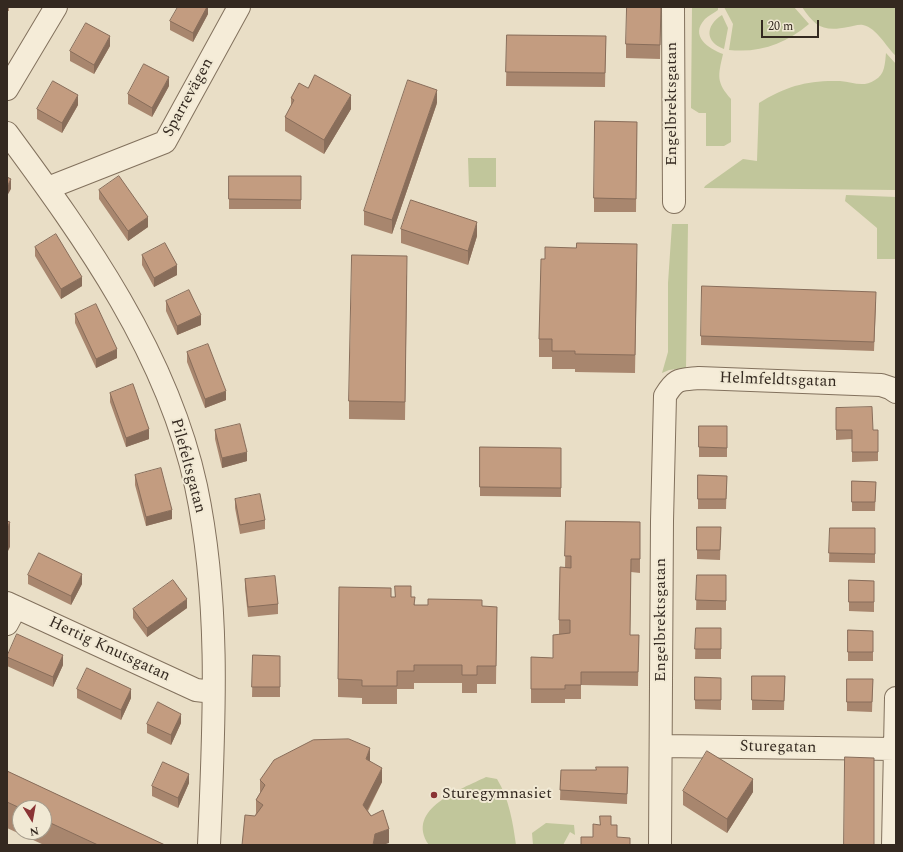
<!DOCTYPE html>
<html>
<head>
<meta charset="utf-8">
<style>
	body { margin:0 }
	#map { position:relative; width:903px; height:852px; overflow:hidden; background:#e9dec6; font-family:Spectral,serif }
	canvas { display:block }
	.frame { position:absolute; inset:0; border:8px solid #342920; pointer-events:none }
	.north { position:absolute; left:12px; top:800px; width:40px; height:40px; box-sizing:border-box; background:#f1e9d4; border:1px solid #a59c8c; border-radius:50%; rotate:169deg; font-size:11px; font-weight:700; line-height:16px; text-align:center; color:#342920 }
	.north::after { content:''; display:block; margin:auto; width:14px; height:18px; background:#8a3435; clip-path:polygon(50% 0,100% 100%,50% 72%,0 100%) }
	.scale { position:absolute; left:761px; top:20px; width:58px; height:18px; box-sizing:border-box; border:2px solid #342920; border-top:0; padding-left:5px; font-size:12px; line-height:14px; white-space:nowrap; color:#342920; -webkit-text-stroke:3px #f1e9d4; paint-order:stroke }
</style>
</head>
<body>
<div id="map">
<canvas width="903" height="852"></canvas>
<div class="frame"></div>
<div class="north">N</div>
<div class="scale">20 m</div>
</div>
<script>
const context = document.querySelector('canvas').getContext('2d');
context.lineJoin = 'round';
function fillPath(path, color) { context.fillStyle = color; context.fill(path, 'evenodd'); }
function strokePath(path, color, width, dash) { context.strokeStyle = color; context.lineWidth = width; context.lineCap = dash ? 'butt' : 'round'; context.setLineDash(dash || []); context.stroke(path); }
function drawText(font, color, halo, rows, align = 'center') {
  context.font = font + ' Spectral,serif'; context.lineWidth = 4; context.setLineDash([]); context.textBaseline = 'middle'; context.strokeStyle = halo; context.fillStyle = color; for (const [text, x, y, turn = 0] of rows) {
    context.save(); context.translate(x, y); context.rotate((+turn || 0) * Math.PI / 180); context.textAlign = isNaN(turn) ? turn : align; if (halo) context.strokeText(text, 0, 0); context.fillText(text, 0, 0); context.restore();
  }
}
fillPath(new Path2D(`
	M 692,7 L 718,7 L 718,10 C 714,13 708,16 705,19 C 689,36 709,49 723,54 C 718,76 716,82 731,99 L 731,142 L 724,146 L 706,146 L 706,113 L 699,113 L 691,108 Z
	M 724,7 L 794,7 L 809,24 C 785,44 761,53 729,50 L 733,24 Z
	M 802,7 L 896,7 L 896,56 C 886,47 877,28 863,25 C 858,24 852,27 848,27 C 824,32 815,27 802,7 Z
	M 722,15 L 728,28 L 724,49 C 705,42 705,26 722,15 Z
	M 886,53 L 896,64 L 896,190 L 704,188 L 705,186 L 743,159 L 757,161 L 759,103 C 786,86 808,80 840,81 C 853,82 863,88 875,80 C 885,75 885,63 886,53 Z
	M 468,158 L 496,158 L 496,187 L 469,187 Z
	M 846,195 L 896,197 L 896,259 L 877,259 L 877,228 L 845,201 Z
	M 672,224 L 688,224 L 686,368 L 669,370 L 662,373 L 668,352 L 668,283 Z
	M 486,777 L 497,779 C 509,798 513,823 516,845 L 429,845 C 404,809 462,789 486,777 Z
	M 546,823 L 574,825 L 575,835 L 570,832 L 563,845 L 533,845 L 532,833 Z`), '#c1c69b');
const street = new Path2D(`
	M 673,7 L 674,202
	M 7,89 L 56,7
	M 7,133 C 86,240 167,353 196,486 C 221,604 214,725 209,845
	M 48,188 L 165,142 L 239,7
	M 7,603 L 196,690 L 213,692
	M 7,624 L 16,607
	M 662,746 L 895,749
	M 660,845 L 662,521 L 665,396 C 676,378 679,380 699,378 L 881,385 L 890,388 L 896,392
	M 893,845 L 896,698`);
strokePath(street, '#82715d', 24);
strokePath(street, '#f5ecd8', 22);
fillPath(new Path2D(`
	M 7,7 L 9,7 L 9,11 L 7,11 Z
	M 208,7 L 208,14 L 193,42 L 170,30 L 170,21 Z
	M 661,7 L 660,59 L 626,58 L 626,44 Z
	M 507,35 L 606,36 L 605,87 L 506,86 Z
	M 110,46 L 94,74 L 70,61 L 70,51 Z
	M 169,86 L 152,117 L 128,104 L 128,94 Z
	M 308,88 L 351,109 L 324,154 L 285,131 L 285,117 L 291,107 L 291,98 Z
	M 437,103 L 392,234 L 364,225 L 364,211 Z
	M 78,105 L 62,133 L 37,119 L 37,109 Z
	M 637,122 L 636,212 L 594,212 L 594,198 Z
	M 229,176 L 301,176 L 301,209 L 229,209 Z
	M 99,190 L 148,227 L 128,241 L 99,199 Z
	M 401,229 L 477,236 L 468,265 L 401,243 Z
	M 35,247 L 82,286 L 61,299 L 35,256 Z
	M 142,255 L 177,275 L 154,287 L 142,265 Z
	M 637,262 L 635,373 L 575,372 L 575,369 L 552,369 L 552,357 L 539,357 L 539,339 Z
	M 407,274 L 405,420 L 349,419 L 349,401 Z
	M 166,301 L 201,325 L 177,335 L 166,311 Z
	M 876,302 L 874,351 L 701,345 L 701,336 Z
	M 75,314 L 117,358 L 96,368 L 75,323 Z
	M 187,352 L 226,400 L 205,408 L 187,362 Z
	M 110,393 L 149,439 L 126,447 L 110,402 Z
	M 836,408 L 873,430 L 878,430 L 878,461 L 852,462 L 852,439 L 836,440 Z
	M 699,426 L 727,426 L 727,457 L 699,457 Z
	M 215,430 L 247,461 L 222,468 L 215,439 Z
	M 480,447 L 561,448 L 561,497 L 480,496 Z
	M 135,475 L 172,519 L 146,526 L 135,485 Z
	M 698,475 L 727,476 L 726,509 L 698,509 Z
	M 852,481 L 876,482 L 875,511 L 852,511 Z
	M 235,499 L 265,520 L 265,529 L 240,534 L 235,508 Z
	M 566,521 L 640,522 L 640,573 L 631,572 L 630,635 L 639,635 L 638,686 L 581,685 L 581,699 L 565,699 L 565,703 L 531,703 L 531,657 L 553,658 L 559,634 L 559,620 L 565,568 Z
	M 697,527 L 721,527 L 720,560 L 697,559 Z
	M 830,528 L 875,528 L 875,563 L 829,562 Z
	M 28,575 L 82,584 L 71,605 L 28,584 Z
	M 697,575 L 726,575 L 726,610 L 696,610 Z
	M 245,579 L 278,604 L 278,614 L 248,617 L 245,588 Z
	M 849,580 L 874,581 L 874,612 L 849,611 Z
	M 391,597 L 411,597 L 415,605 L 497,607 L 496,684 L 477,684 L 477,693 L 462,693 L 462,683 L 414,683 L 414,689 L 397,689 L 397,704 L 362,704 L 362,698 L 338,697 L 338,679 Z
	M 187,608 L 147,637 L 133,618 L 133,609 Z
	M 696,628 L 721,628 L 721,659 L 695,659 Z
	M 848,630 L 873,631 L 873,661 L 848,661 Z
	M 253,655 L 280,656 L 280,697 L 252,697 Z
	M 7,656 L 63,665 L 53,687 L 7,666 Z
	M 752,676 L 785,676 L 784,710 L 752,710 Z
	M 695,677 L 721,678 L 721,710 L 695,709 Z
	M 847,679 L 873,679 L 872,712 L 847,711 Z
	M 77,689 L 131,698 L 121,720 L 77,698 Z
	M 181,723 L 171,745 L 147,733 L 147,724 Z
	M 370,762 L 382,782 L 368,811 L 389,843 L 255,816 L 256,813 L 256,800 L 260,793 L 260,780 Z
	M 628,767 L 627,804 L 560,800 L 561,770 L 596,770 Z
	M 7,771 L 165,845 L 44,845 L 7,828 ZM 20,808 L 44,808 L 44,832 L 20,832 Z
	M 189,783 L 178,808 L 152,796 L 152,786 Z
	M 683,791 L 753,792 L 727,833 L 683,805 Z`), '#a8866e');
fillPath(new Path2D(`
	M 207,7 L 208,7 L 208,14 L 193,42 L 193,33 Z
	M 110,36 L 110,46 L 94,74 L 94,65 Z
	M 169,77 L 169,86 L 152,117 L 152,108 Z
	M 437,90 L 437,103 L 392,234 L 392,220 Z
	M 78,95 L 78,105 L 62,133 L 62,123 Z
	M 351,95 L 351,109 L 324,154 L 324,140 Z
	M 11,179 L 11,189 L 7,196 L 7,187 Z
	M 148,217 L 148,227 L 128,241 L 128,231 Z
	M 477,222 L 477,236 L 468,265 L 468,251 Z
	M 177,265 L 177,275 L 154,287 L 154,278 Z
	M 82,277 L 82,286 L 61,299 L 61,289 Z
	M 201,315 L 201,325 L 177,335 L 177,326 Z
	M 117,349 L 117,358 L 96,368 L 96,359 Z
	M 226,391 L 226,400 L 205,408 L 205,399 Z
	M 149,429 L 149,439 L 126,447 L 126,438 Z
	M 247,452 L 247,461 L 222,468 L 222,458 Z
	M 172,510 L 172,519 L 146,526 L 146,517 Z
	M 10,522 L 10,547 L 7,553 L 7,528 Z
	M 82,574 L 82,584 L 71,605 L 71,596 Z
	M 187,599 L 187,608 L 147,637 L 147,628 Z
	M 63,655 L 63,665 L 53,687 L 53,677 Z
	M 131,689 L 131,698 L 121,720 L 121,710 Z
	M 181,714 L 181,723 L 171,745 L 171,735 Z
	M 370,748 L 370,762 L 366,759 Z
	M 382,768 L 382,782 L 363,818 L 363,805 Z
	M 189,774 L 189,783 L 178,808 L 178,798 Z
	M 753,779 L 753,792 L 727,833 L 727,819 Z
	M 389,829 L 389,843 L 383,845 L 373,845 L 375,834 Z`), '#886d5a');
const building = new Path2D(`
	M 178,7 L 207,7 L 193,33 L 170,21 Z
	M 627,7 L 661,7 L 660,45 L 626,44 Z
	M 86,23 L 110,36 L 94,65 L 70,51 Z
	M 507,35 L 606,36 L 605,73 L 506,72 Z
	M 144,64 L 169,77 L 152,108 L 128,94 Z
	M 315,75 L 351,95 L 324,140 L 285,117 L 294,100 L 291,98 L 299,83 L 308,88 Z
	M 408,80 L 437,90 L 392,220 L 364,211 Z
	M 53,81 L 78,95 L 62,123 L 37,109 Z
	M 595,121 L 637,122 L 636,199 L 594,198 Z
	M 119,176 L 148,217 L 128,231 L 99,190 Z
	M 229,176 L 301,176 L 301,200 L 229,199 Z
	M 7,177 L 11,179 L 7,187 Z
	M 411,200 L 477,222 L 468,251 L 401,229 Z
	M 56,234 L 82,277 L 61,289 L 35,247 Z
	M 165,243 L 177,265 L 154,278 L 142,255 Z
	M 577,243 L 637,244 L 635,355 L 575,354 L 575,351 L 552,351 L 552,339 L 539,339 L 541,259 L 545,259 L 545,247 L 576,248 Z
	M 352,255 L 407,256 L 405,402 L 349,401 Z
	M 702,286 L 876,292 L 874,342 L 701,336 Z
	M 189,290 L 201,315 L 177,326 L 166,301 Z
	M 96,304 L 117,349 L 96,359 L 75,314 Z
	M 208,344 L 226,391 L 205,399 L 187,352 Z
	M 133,384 L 149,429 L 126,438 L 110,393 Z
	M 872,407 L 873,430 L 878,430 L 878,452 L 852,452 L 852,430 L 836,430 L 836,408 Z
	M 240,424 L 247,452 L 222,458 L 215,430 Z
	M 699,426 L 727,426 L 727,448 L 699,447 Z
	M 480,447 L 561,448 L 561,488 L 480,487 Z
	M 161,468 L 172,510 L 146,517 L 135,475 Z
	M 698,475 L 727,476 L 726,499 L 698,499 Z
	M 852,481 L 876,482 L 875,502 L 852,502 Z
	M 260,494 L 265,520 L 240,525 L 235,499 Z
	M 7,521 L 10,522 L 7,528 Z
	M 566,521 L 640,522 L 640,559 L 631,559 L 630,635 L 639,635 L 638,672 L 581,672 L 581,685 L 565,685 L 565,689 L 531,689 L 531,657 L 553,658 L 553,635 L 570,633 L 570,620 L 559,620 L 560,567 L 571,568 L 571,556 L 565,556 Z
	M 697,527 L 721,527 L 720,550 L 697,550 Z
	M 830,528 L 875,528 L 875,554 L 829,553 Z
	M 39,553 L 82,574 L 71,596 L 28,575 Z
	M 697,575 L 726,575 L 726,601 L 696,600 Z
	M 275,576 L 278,604 L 248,607 L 245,579 Z
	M 173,580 L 187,599 L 147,628 L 133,609 Z
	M 849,580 L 874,581 L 874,602 L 849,602 Z
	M 395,586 L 411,586 L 411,597 L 415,597 L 414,605 L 428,605 L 428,599 L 482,600 L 482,606 L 497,607 L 496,666 L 477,666 L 477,675 L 462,675 L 462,665 L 414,665 L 414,671 L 397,671 L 397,686 L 362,686 L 362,680 L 338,679 L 339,587 L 391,588 L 391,597 L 395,597 Z
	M 696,628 L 721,628 L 721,649 L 695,649 Z
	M 848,630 L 873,631 L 873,652 L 848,652 Z
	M 17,634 L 63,655 L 53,677 L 7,657 Z
	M 253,655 L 280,656 L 280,687 L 252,687 Z
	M 87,668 L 131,689 L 121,710 L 77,689 Z
	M 752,676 L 785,676 L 784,701 L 752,700 Z
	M 695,677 L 721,678 L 721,700 L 695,700 Z
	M 847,679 L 873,679 L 872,702 L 847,702 Z
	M 158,702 L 181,714 L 171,735 L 147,724 Z
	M 349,739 L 370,748 L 366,759 L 382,768 L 363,805 L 371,816 L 383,810 L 389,829 L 375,834 L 373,845 L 242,845 L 245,815 L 255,816 L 263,805 L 256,800 L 265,785 L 260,780 L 274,760 L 313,740 Z
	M 707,751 L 753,779 L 727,819 L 683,791 Z
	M 845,757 L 874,758 L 874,845 L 844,845 Z
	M 163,762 L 189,774 L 178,798 L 152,786 Z
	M 596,767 L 628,767 L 627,794 L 560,790 L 561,770 L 596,770 Z
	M 7,771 L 165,845 L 98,845 L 44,820 L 44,808 L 20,808 L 7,802 Z
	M 600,816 L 611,816 L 611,825 L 617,825 L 617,837 L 630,838 L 630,845 L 581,845 L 581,837 L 593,837 L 593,824 L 600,825 Z`);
fillPath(building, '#c39c80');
strokePath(building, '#886d5a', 1);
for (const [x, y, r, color] of [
	[434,795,4,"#8a3435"]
]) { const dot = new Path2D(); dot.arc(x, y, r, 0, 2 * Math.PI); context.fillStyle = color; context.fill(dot); strokePath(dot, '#f1e9d4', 1.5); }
drawText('16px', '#342920', '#f1e9d4', [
	["Sparrevägen",189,98,-61],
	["Engelbrektsgatan",673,104,-90],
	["Helmfeldtsgatan",778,381,2],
	["Pilefeltsgatan",187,466,75],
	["Engelbrektsgatan",662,620,-90],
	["Hertig Knutsgatan",109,650,25],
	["Sturegatan",778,748,1]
]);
drawText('16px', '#342920', '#f1e9d4', [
	["Sturegymnasiet",442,795]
], 'left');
</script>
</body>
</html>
